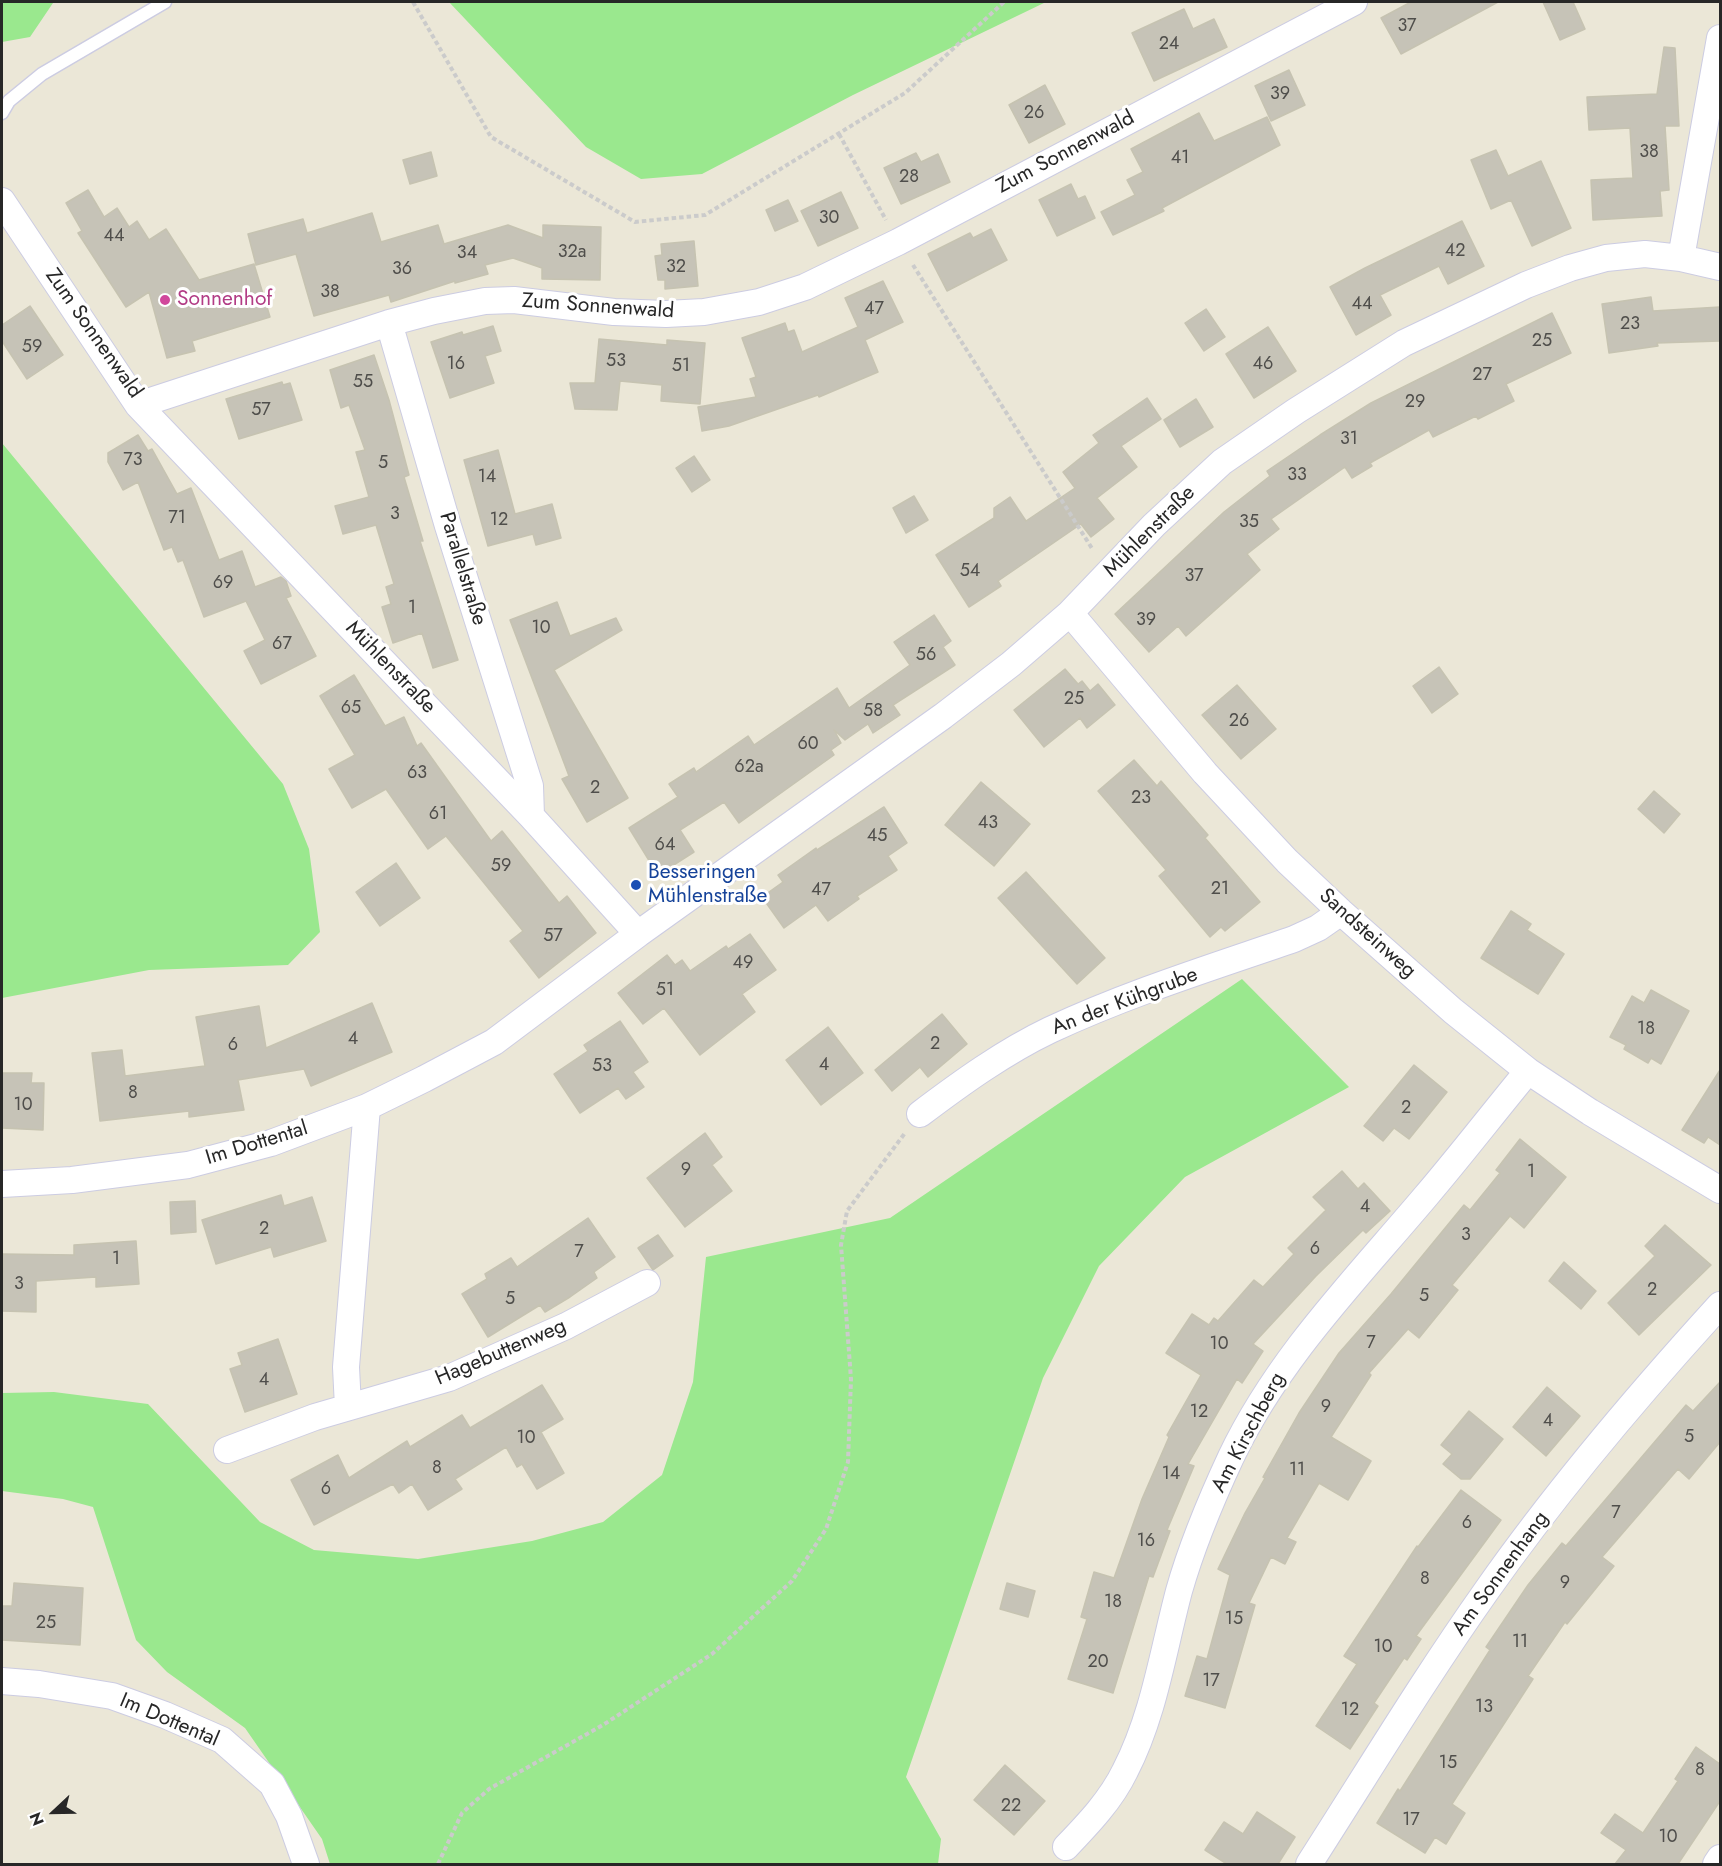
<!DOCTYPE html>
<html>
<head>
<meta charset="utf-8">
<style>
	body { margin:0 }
	#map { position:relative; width:1722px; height:1866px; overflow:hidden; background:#ebe7d7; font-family:Jost,sans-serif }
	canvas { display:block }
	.frame { position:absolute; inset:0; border:3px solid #272727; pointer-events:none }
	.north { position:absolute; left:24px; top:1782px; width:60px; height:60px; -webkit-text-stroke:4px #fff; paint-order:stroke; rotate:248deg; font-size:16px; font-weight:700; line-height:24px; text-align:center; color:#272727 }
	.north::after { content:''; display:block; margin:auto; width:21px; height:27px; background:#272727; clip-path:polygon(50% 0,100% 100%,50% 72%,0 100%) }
</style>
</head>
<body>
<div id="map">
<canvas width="1722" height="1866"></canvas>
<div class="frame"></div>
<div class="north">N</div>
</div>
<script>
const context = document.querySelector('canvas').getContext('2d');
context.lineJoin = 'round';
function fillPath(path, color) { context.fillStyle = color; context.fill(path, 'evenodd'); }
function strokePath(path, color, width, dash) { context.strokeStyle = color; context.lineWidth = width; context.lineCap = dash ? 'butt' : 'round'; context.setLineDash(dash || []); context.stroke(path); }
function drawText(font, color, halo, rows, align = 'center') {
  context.font = font + ' Jost,sans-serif'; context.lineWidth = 6; context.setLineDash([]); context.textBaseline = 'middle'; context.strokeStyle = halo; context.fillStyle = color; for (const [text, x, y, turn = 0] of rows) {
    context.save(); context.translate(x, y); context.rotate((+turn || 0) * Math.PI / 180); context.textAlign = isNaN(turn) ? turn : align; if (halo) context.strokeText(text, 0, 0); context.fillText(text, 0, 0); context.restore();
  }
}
fillPath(new Path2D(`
	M 2,2 L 53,2 L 53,3 L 30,37 L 2,42 Z
	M 449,2 L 1046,2 L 853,95 L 702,174 L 641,179 L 586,147 Z
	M 2,443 L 283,784 L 309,849 L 320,932 L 288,965 L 149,970 L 2,998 Z
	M 1242,979 L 1349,1087 L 1185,1177 L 1099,1266 L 1043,1378 L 906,1777 L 941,1839 L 938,1864 L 330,1864 L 322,1839 L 245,1728 L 167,1672 L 136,1640 L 93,1507 L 63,1499 L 2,1491 L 2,1393 L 54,1392 L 148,1404 L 260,1522 L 314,1550 L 418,1559 L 532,1541 L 603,1522 L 662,1475 L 693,1382 L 706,1257 L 890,1218 Z`), '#9ae88e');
const building = new Path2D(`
	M 1411,2 L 1498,2 L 1401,54 L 1381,18 Z
	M 1543,2 L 1573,2 L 1585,29 L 1560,40 Z
	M 1184,9 L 1193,29 L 1214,19 L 1227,47 L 1154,81 L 1132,33 Z
	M 1664,47 L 1675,48 L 1679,126 L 1665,126 L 1669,190 L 1660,191 L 1662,216 L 1593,220 L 1591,180 L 1633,178 L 1630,128 L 1589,130 L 1587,97 L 1657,94 Z
	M 1289,70 L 1305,105 L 1271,121 L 1255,86 Z
	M 1045,85 L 1065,124 L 1029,143 L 1009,105 Z
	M 1199,113 L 1214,141 L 1267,117 L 1280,145 L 1162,208 L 1164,211 L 1113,235 L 1101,212 L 1135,195 L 1127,180 L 1143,172 L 1131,149 Z
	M 1496,150 L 1508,176 L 1541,161 L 1571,228 L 1532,246 L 1511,200 L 1491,209 L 1471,160 Z
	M 431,152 L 437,176 L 410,184 L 403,160 Z
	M 916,153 L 921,162 L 938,154 L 950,182 L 901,204 L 884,168 Z
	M 1071,184 L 1078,199 L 1085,196 L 1095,218 L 1057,236 L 1039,200 Z
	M 88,190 L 104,217 L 117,208 L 129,227 L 137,221 L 149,240 L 166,229 L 199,280 L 254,264 L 270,317 L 192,341 L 195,351 L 167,358 L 149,292 L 126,307 L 78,233 L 82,231 L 66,203 Z
	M 841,192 L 858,228 L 818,246 L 801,211 Z
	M 788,200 L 798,221 L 775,231 L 766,210 Z
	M 372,213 L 381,242 L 438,225 L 444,244 L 508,225 L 543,238 L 543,225 L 601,227 L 600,280 L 542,279 L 542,268 L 513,258 L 485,265 L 488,274 L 455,283 L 455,281 L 391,302 L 389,295 L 314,316 L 296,254 L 256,265 L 248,234 L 303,219 L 307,233 Z
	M 1462,221 L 1484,266 L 1448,284 L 1439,266 L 1380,295 L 1391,315 L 1356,335 L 1330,287 L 1365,268 Z
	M 991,229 L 1007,260 L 947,291 L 928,254 L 970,233 L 973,238 Z
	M 694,241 L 698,286 L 665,289 L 665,280 L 658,280 L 655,256 L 662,255 L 661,244 Z
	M 883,281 L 903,322 L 865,340 L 878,372 L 819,397 L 818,395 L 729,426 L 702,431 L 698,407 L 756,397 L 750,379 L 756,377 L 742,338 L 785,323 L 788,332 L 794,330 L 802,352 L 858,327 L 845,298 Z
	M 1651,297 L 1653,311 L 1720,307 L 1720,341 L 1657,343 L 1658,346 L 1609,353 L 1602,304 Z
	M 30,306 L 63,355 L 27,379 L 2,341 L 2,325 Z
	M 1206,309 L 1225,337 L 1204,351 L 1185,323 Z
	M 1552,313 L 1571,353 L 1506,384 L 1514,401 L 1478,419 L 1476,416 L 1433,437 L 1429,430 L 1370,463 L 1372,466 L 1352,478 L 1345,467 L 1271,519 L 1279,529 L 1247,554 L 1260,570 L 1186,636 L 1178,626 L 1149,652 L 1115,614 L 1224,512 L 1270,476 L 1267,471 L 1320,435 L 1371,403 Z
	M 493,326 L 501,351 L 485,356 L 494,383 L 450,398 L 431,342 L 462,332 L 463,335 Z
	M 1268,327 L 1296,371 L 1254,398 L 1226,354 Z
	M 599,339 L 667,345 L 667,340 L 705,343 L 700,404 L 661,401 L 662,385 L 620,381 L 617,410 L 575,409 L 570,383 L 595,383 Z
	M 374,355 L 389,400 L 409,475 L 404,477 L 423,541 L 420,541 L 458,660 L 433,668 L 422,633 L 393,643 L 382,607 L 391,604 L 386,587 L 394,584 L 376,525 L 343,534 L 335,506 L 369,497 L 356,452 L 365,450 L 349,405 L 341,408 L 330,370 Z
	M 282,382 L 283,385 L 290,383 L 302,420 L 239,439 L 226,399 Z
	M 1147,398 L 1161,419 L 1121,446 L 1137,467 L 1097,498 L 1114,519 L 1091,537 L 1081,524 L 998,581 L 1001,586 L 969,607 L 936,555 L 994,518 L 994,508 L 1010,497 L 1026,521 L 1075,488 L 1063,472 L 1099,443 L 1093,435 Z
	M 1196,399 L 1213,427 L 1180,447 L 1164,420 Z
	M 138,435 L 148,451 L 152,449 L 177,494 L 191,488 L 219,560 L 242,551 L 255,587 L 281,577 L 286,581 L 291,596 L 286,598 L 316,656 L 261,684 L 244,651 L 265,640 L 246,601 L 204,617 L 183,560 L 178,562 L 172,547 L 164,550 L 138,482 L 123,490 L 108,462 L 108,453 Z
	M 498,450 L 515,514 L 552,504 L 561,538 L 536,545 L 533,534 L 488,546 L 464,460 Z
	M 694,456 L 710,480 L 692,492 L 676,468 Z
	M 914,496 L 928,520 L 906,533 L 893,508 Z
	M 557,602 L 570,636 L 616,618 L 622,630 L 554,670 L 628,798 L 587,822 L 562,779 L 569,776 L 510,620 Z
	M 934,615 L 951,641 L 943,647 L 955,665 L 893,705 L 900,715 L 873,733 L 868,724 L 845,740 L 834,730 L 841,743 L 831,750 L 834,755 L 739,823 L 724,802 L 680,830 L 694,852 L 658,875 L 629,828 L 678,797 L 669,784 L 694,768 L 696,772 L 748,736 L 754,745 L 837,688 L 849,708 L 910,665 L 894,642 Z
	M 1439,667 L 1458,694 L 1432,713 L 1413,686 Z
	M 1065,669 L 1078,684 L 1082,681 L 1090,691 L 1098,684 L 1115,705 L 1087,728 L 1080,718 L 1044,747 L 1014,710 Z
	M 354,675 L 385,726 L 404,717 L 417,746 L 421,743 L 491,841 L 502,831 L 559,903 L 567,896 L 596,933 L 539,978 L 510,941 L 523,931 L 446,836 L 428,849 L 386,789 L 352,808 L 329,769 L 355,755 L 320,696 Z
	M 1237,685 L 1276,729 L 1241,759 L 1202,715 Z
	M 1134,760 L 1157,786 L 1161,781 L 1208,835 L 1205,838 L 1260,902 L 1225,931 L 1221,927 L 1210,937 L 1159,876 L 1166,870 L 1098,791 Z
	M 981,782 L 1030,824 L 994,866 L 945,825 Z
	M 1654,791 L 1680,814 L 1664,833 L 1638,809 Z
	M 884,807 L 907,843 L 888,856 L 897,870 L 857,896 L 859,899 L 828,921 L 816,905 L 784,928 L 762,897 L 783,882 L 778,875 L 816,848 L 817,850 Z
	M 396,863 L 420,898 L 380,926 L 356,892 Z
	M 1026,872 L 1105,958 L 1077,984 L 998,898 Z
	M 1511,911 L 1531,924 L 1527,930 L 1564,954 L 1538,994 L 1481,958 Z
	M 750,934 L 776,970 L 742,994 L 755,1012 L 700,1055 L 664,1008 L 643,1024 L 618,993 L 667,955 L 675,965 L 682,960 L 690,971 L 726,946 L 728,949 Z
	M 1651,990 L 1689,1011 L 1661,1064 L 1651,1058 L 1648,1063 L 1624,1049 L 1626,1045 L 1610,1037 L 1632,996 L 1644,1003 Z
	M 372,1003 L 392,1052 L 311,1086 L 304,1069 L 238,1080 L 244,1110 L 189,1117 L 189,1111 L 100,1121 L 92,1053 L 122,1050 L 125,1076 L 205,1066 L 196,1017 L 259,1006 L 266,1048 Z
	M 942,1014 L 967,1044 L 928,1077 L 920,1067 L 892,1091 L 875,1070 Z
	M 620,1021 L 648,1062 L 633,1072 L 644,1087 L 626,1099 L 618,1088 L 580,1113 L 554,1074 L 588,1051 L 584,1045 Z
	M 828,1027 L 863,1073 L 821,1105 L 786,1060 Z
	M 1414,1065 L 1447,1092 L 1409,1139 L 1394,1128 L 1383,1141 L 1364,1126 Z
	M 1720,1070 L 1720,1145 L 1708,1137 L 1704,1143 L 1682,1130 Z
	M 2,1073 L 32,1073 L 31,1083 L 44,1083 L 43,1130 L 2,1128 Z
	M 705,1133 L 722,1157 L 712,1165 L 732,1191 L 685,1227 L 647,1178 Z
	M 1520,1139 L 1566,1177 L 1524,1228 L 1510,1216 L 1452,1285 L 1458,1290 L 1419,1338 L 1408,1329 L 1369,1373 L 1371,1375 L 1331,1437 L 1371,1461 L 1348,1500 L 1319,1483 L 1287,1538 L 1296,1542 L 1285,1564 L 1271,1557 L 1249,1603 L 1255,1605 L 1225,1708 L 1185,1696 L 1197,1656 L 1207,1659 L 1230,1575 L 1218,1569 L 1245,1513 L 1265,1478 L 1263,1477 L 1299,1413 L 1339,1353 L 1391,1294 L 1464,1205 L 1470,1210 L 1500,1173 L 1496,1170 Z
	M 1342,1171 L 1358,1189 L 1364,1183 L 1390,1211 L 1366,1233 L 1363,1230 L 1316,1276 L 1253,1344 L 1263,1351 L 1242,1383 L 1237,1379 L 1188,1464 L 1194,1466 L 1167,1530 L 1170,1531 L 1153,1577 L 1149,1576 L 1113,1693 L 1068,1679 L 1087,1619 L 1081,1617 L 1094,1572 L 1114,1578 L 1142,1499 L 1169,1437 L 1167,1435 L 1201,1375 L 1166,1353 L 1192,1314 L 1209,1325 L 1214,1318 L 1218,1321 L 1254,1280 L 1263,1287 L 1294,1254 L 1288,1248 L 1326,1210 L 1313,1197 Z
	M 281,1195 L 284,1206 L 312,1197 L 326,1241 L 274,1257 L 271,1247 L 216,1264 L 202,1220 Z
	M 195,1201 L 196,1232 L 171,1234 L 170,1202 Z
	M 588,1218 L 615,1257 L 594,1272 L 597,1278 L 570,1297 L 545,1312 L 540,1305 L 488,1337 L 462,1294 L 487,1279 L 485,1274 L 511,1258 L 517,1267 Z
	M 1665,1225 L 1711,1265 L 1639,1335 L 1608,1303 L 1655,1256 L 1645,1246 Z
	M 658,1235 L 673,1256 L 653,1270 L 638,1248 Z
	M 136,1241 L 139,1284 L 96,1287 L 96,1277 L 36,1281 L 36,1312 L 2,1311 L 3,1254 L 74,1255 L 74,1245 Z
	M 1564,1262 L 1596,1291 L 1581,1309 L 1549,1281 Z
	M 278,1339 L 297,1394 L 245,1412 L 230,1369 L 242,1365 L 238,1353 Z
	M 1720,1382 L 1720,1442 L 1689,1479 L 1678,1469 L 1602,1557 L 1614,1566 L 1567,1624 L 1565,1622 L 1528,1676 L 1533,1679 L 1452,1804 L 1465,1813 L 1446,1844 L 1435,1837 L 1425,1853 L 1377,1823 L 1398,1789 L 1400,1791 L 1490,1650 L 1486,1647 L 1528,1585 L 1562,1543 L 1566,1546 L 1686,1405 L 1693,1411 Z
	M 542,1385 L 563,1419 L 541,1432 L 564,1473 L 537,1489 L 522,1464 L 517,1467 L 506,1447 L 455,1479 L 462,1489 L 428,1510 L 412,1484 L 399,1493 L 393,1484 L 314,1525 L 291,1480 L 338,1455 L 349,1478 L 407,1441 L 410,1447 L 462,1415 L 470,1428 Z
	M 1547,1387 L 1580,1416 L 1546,1456 L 1513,1427 Z
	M 1469,1411 L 1503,1439 L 1470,1479 L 1461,1479 L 1443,1464 L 1452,1454 L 1441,1445 Z
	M 1461,1490 L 1501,1520 L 1416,1636 L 1421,1639 L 1407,1660 L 1404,1658 L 1374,1703 L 1378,1706 L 1350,1749 L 1316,1726 L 1357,1664 L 1344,1656 L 1417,1546 L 1418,1547 Z
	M 14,1583 L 83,1588 L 80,1645 L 2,1640 L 2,1606 L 12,1606 Z
	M 1007,1583 L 1035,1591 L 1028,1617 L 1000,1609 Z
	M 1696,1747 L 1720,1764 L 1720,1801 L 1678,1864 L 1615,1864 L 1626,1850 L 1601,1833 L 1615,1814 L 1643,1833 L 1678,1781 L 1675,1779 Z
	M 1005,1765 L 1045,1801 L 1014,1835 L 974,1800 Z
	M 1257,1812 L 1295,1837 L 1278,1864 L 1227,1864 L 1205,1850 L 1224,1822 L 1243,1834 Z`);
fillPath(building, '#c6c3b7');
strokePath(building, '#c6c3b1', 1.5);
const lane = new Path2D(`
	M 2,113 L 9,101 L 42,74 L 165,2`);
const street = new Path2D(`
	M 2,201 L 138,405 L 531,816 L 638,934
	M 1681,258 L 1720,38
	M 389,323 L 448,526 L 530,786 L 531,816
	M 138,405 L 389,323 L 434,311 L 485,301 L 514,300 L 614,312 L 666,314 L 704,312 L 759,302 L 805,287 L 898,242 L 1354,2
	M 1070,613 L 1205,773 L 1287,861 L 1341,912 L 1453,1011 L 1528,1071 L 1590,1112 L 1720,1190
	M 920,1114 C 961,1083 1004,1052 1050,1030 C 1129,993 1213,967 1294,939 L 1318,928 L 1341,912
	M 2,1184 L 72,1180 L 188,1165 L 271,1143 L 367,1107 L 424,1079 L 494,1042 L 638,934 L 943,716 L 1011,664 L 1070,613 L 1154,525 L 1222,462 L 1296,411 L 1404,343 L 1526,285 L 1570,268 L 1606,258 L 1645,254 L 1681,258 L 1720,267
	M 348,1407 L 346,1367 L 367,1107
	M 227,1450 L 315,1417 L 449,1378 L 566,1326 L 647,1283
	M 2,1681 L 39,1684 L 112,1696 L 165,1715 L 222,1740 L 272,1784 L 289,1816 L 306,1864
	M 1066,1847 C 1088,1824 1111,1800 1125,1771 C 1154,1715 1163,1651 1179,1591 C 1192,1545 1211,1500 1231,1457 C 1278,1358 1356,1279 1426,1196 C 1461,1155 1494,1112 1528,1071
	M 1309,1864 C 1368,1772 1424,1679 1487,1590 C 1558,1489 1638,1395 1720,1305
	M 1716,1864 L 1720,1858`);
strokePath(lane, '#cccce2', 15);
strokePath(street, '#cccce2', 28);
strokePath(new Path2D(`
	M 413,2 L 491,137 L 635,222 L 705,215 L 905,93 L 1004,2
	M 839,134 L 886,220
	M 913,265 L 1093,550
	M 438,1864 L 462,1813 L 489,1789 L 603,1725 L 712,1654 L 792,1581 L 826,1529 L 848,1462 L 851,1379 L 841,1245 L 847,1211 L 905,1133`), '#cbcbcb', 4, [4.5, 3]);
strokePath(lane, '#fff', 12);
strokePath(street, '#fff', 26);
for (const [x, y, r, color] of [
	[165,300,6,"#d1479c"],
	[636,885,6,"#1a4fb4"]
]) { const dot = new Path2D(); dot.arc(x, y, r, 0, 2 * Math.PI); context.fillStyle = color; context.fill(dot); strokePath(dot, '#fff', 2); }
drawText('18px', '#4f4e4b', null, [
	["37",1407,27],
	["24",1169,45],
	["39",1280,95],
	["26",1034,114],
	["38",1649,153],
	["41",1180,159],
	["28",909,178],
	["30",829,219],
	["44",114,237],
	["42",1455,252],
	["32a",572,253],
	["34",467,254],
	["32",676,268],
	["36",402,270],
	["38",330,293],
	["44",1362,305],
	["47",874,310],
	["23",1630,325],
	["25",1542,342],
	["59",32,348],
	["53",616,362],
	["16",456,365],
	["46",1263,365],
	["51",681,367],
	["27",1482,376],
	["55",363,383],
	["29",1415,403],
	["57",261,411],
	["31",1349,440],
	["73",133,461],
	["5",383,464],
	["33",1297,476],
	["14",487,478],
	["3",395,515],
	["71",177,519],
	["12",499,521],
	["35",1249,523],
	["54",970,572],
	["37",1194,577],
	["69",223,584],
	["1",412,609],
	["39",1146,621],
	["10",541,629],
	["67",282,645],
	["56",926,656],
	["25",1074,700],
	["65",351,709],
	["58",873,712],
	["26",1239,722],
	["60",808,745],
	["62a",749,768],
	["63",417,774],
	["2",595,789],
	["23",1141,799],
	["61",438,815],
	["43",988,824],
	["45",877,837],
	["64",665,846],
	["59",501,867],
	["21",1220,890],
	["47",821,891],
	["57",553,937],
	["49",743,964],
	["51",665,991],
	["18",1646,1030],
	["4",353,1040],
	["2",935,1045],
	["6",233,1046],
	["4",824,1066],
	["53",602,1067],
	["8",133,1094],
	["10",23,1106],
	["2",1406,1109],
	["9",686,1171],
	["1",1531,1173],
	["4",1365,1208],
	["2",264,1230],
	["3",1466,1236],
	["6",1315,1250],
	["7",579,1253],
	["1",116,1260],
	["3",19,1285],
	["2",1652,1291],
	["5",1424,1297],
	["5",510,1300],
	["7",1371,1344],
	["10",1219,1345],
	["4",264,1381],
	["9",1326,1408],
	["12",1199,1413],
	["4",1548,1422],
	["5",1689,1438],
	["10",526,1439],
	["8",437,1469],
	["11",1297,1471],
	["14",1171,1475],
	["6",326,1490],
	["7",1616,1514],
	["6",1467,1524],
	["16",1146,1542],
	["8",1425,1580],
	["9",1565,1584],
	["18",1113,1603],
	["15",1234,1620],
	["25",46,1624],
	["11",1520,1643],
	["10",1383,1648],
	["20",1098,1663],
	["17",1211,1682],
	["13",1484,1708],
	["12",1350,1711],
	["15",1448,1764],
	["8",1700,1771],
	["22",1011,1807],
	["17",1411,1821],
	["10",1668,1838]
]);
drawText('21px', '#272727', '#fff', [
	["Zum Sonnenwald",1066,153,-28],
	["Zum Sonnenwald",598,307,4],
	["Zum Sonnenwald",93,334,55],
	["Mühlenstraße",1150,532,-45],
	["Parallelstraße",462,569,73],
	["Mühlenstraße",390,668,46],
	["Sandsteinweg",1367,934,42],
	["An der Kühgrube",1125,1002,-21],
	["Im Dottental",257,1144,-17],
	["Hagebuttenweg",501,1353,-23],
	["Am Kirschberg",1249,1433,-62],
	["Am Sonnenhang",1501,1574,-54],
	["Im Dottental",169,1721,23]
]);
drawText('21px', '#b23c85', '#fff', [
	["Sonnenhof",177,300]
], 'left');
drawText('21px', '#164399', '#fff', [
	["Besseringen",648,873],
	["Mühlenstraße",648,897]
], 'left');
</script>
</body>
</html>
